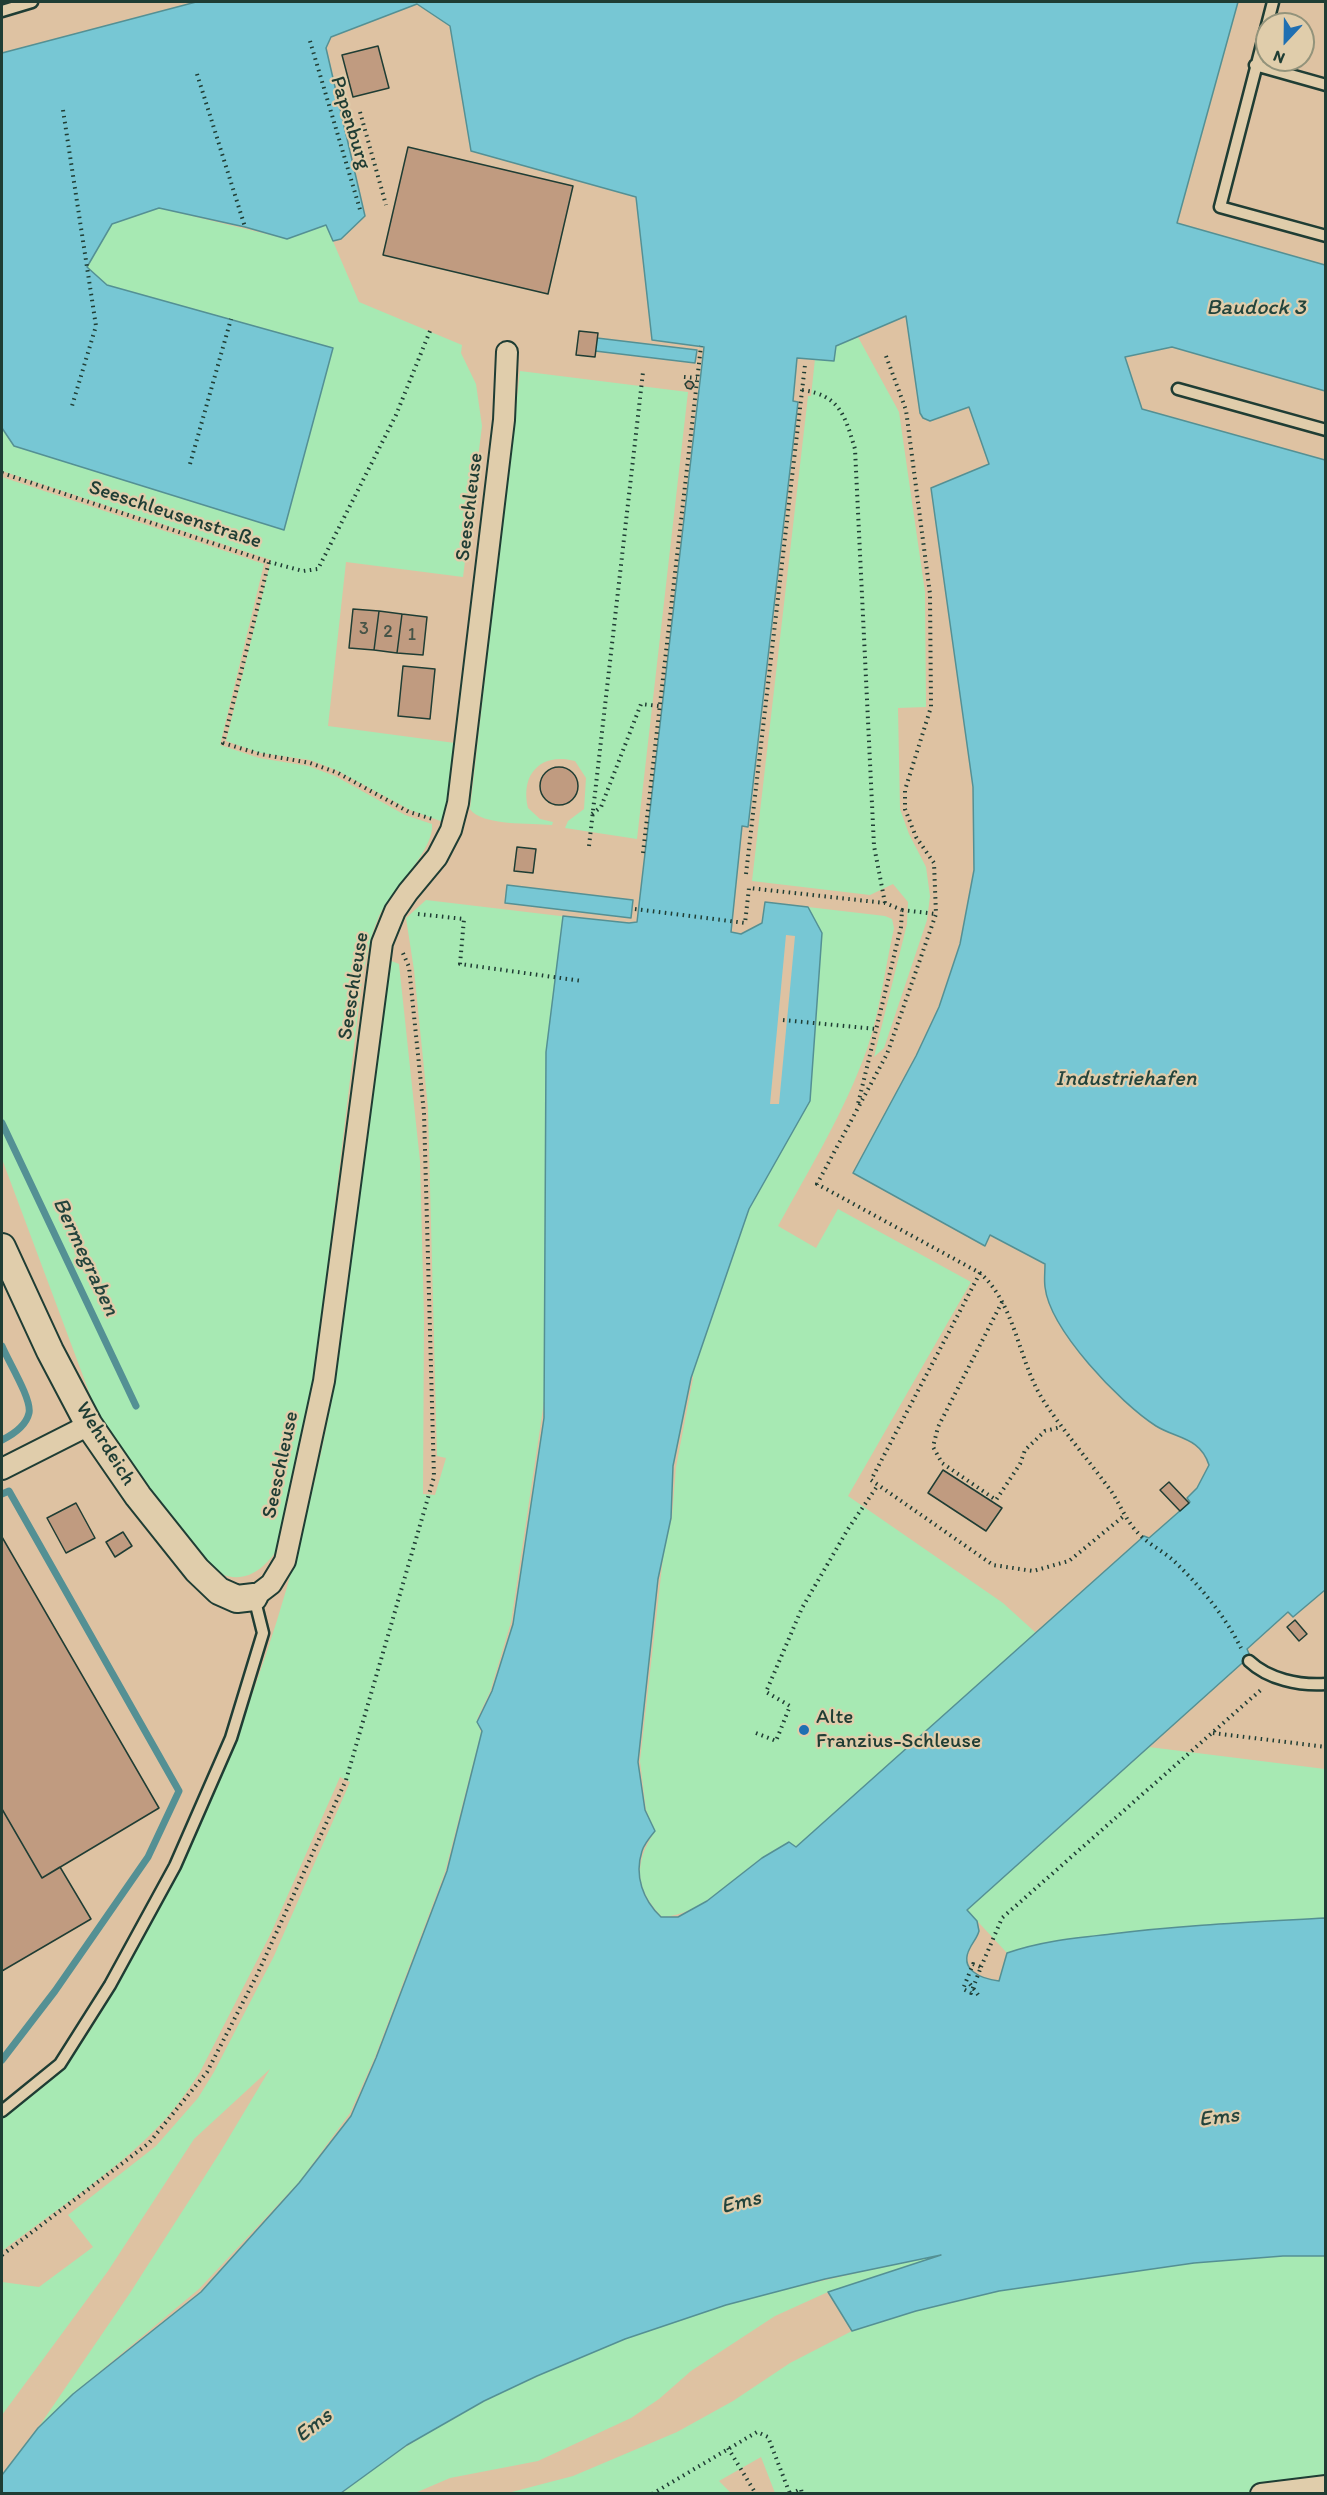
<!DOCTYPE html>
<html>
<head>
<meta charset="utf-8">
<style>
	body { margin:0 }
	#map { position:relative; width:1327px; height:2495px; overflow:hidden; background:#dec2a2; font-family:Itim,sans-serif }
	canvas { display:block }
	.frame { position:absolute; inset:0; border:3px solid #1f3d34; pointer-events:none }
	.north { position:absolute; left:1255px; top:12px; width:60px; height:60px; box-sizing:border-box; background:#e0cdab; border:2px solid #93937b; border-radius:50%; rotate:202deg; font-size:16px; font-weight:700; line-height:24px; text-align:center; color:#1f3d34 }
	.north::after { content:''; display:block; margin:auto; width:21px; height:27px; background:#1f6fb2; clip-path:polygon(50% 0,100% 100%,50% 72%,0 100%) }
</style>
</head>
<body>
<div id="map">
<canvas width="1327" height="2495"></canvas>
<div class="frame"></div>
<div class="north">N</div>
</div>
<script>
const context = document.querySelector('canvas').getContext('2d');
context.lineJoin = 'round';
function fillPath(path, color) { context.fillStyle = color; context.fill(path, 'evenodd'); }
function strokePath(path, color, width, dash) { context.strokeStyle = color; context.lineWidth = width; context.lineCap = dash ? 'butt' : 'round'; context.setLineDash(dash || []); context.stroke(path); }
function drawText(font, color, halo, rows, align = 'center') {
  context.font = font + ' Itim,sans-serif'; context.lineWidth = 4.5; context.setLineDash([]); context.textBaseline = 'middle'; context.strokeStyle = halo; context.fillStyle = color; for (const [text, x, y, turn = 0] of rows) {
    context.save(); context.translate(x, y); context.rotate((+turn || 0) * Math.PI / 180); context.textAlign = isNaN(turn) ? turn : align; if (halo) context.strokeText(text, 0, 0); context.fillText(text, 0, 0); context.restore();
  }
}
fillPath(new Path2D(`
	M 159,208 L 287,239 L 326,225 L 359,302 L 462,345 L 461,353 L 476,384 L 482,426 L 463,577 L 346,562 L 328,726 L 455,743 L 446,823 L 410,810 L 336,770 L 310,760 L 260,753 L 226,741 L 271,560 L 2,471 L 2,428 L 15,446 L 284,529 L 332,348 L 107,285 L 87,267 L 112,224 Z
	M 858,337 L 899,412 L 925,592 L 926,707 L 898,708 L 900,809 L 909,834 L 926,867 L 930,896 L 927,920 L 884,1048 L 874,1057 L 907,924 L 908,902 L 893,884 L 870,895 L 752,881 L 808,396 L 811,396 L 815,359 L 833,361 L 836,346 Z
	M 520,371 L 688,392 L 637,839 L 565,828 L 568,821 L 584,809 L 586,778 L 575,761 C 541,752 520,774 528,808 L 540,819 L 553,822 L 552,825 C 532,823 481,826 470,809 Z
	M 2,477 L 264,564 L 220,745 L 259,758 L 308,766 L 335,776 L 405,815 L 432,824 C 435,849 391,891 379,916 C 370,937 366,958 362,980 L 314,1379 L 279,1547 C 266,1567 246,1586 219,1573 C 212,1570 206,1563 200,1559 L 101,1424 L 2,1159 Z
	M 426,900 L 577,918 L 572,1215 L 511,1622 L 490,1692 L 477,1719 L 481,1733 L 445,1872 L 375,2057 L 350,2113 L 300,2181 L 199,2289 L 73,2394 L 38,2428 L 130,2293 L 219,2154 L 270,2069 L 194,2139 L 108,2271 L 2,2415 L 2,2282 L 39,2287 L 93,2247 L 68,2215 L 156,2146 L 198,2098 L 214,2072 L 274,1956 L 350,1782 L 340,1777 L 271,1933 L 200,2072 C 190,2087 179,2103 167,2117 C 123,2167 55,2210 2,2251 L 2,2118 C 23,2102 47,2087 64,2066 C 101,2023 126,1965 153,1915 C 244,1750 301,1568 335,1383 C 342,1340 346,1296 351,1252 C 363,1155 375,1057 389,960 L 399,964 L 420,1161 L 424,1318 L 423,1494 L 435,1495 L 446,1458 L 437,1456 L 428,1108 L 414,970 L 406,918 Z
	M 808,907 L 885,916 L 892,919 L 894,928 C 885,968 880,1011 867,1049 C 845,1111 810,1168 778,1226 L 816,1248 L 838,1209 L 971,1282 L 848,1496 L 1003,1603 L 1036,1633 L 796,1848 L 789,1842 C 780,1847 770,1852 761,1859 C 730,1880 701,1915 662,1917 C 634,1888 634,1863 655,1831 L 646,1810 L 640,1761 L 664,1549 L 672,1517 L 676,1467 L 693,1379 L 692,1323 L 793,1075 Z
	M 1149,1747 L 1325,1769 L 1325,1918 C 1254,1922 1182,1925 1111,1934 C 1075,1938 1041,1941 1007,1953 L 967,1910 Z
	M 949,2253 L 828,2292 L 775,2316 L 691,2371 L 659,2399 L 631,2418 L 538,2461 L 450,2478 L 415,2493 L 341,2494 C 375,2465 412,2442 450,2420 C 537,2371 632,2332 727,2305 C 801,2284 875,2269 949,2253 Z
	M 1283,2256 L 1325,2256 L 1325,2493 L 775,2493 L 761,2457 L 719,2481 L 731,2493 L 504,2494 L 573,2476 L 677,2432 L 733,2401 L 790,2363 L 852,2331 L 916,2311 L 999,2291 L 1194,2263 Z`), '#a7e9b3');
const water = new Path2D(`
	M 196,2 L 1238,2 L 1177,223 L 1325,265 L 1325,391 L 1172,347 L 1125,357 L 1142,409 L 1325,460 L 1325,1590 L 1293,1617 L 1288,1612 L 1247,1649 L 1250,1656 L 967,1910 L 977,1921 L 979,1931 C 977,1938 973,1942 970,1948 C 958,1970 982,1979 999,1981 L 1007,1953 C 1041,1941 1075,1938 1111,1934 C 1182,1925 1254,1922 1325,1918 L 1325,2256 L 1283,2256 L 1194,2263 L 999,2291 L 916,2311 L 852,2331 L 828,2292 L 941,2255 L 825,2279 L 726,2305 L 625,2339 L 537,2376 L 484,2401 L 407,2445 L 341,2493 L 2,2494 L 2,2475 L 38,2428 L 73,2394 L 201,2292 L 299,2183 L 351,2116 L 376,2058 L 447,1871 L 482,1731 L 477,1722 L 492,1691 L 513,1624 L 544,1418 L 546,1052 L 563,916 L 629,923 L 637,922 L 704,347 L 652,340 L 636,197 L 471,151 L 450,26 L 417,4 L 331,37 L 326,48 L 365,216 L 341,239 L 333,241 L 326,225 L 287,239 L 245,227 L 159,208 L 112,224 L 87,267 L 107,285 L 333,348 L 284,530 L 14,446 L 2,428 L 2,53 ZM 906,316 L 920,413 L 923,418 L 930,421 L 969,407 L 989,464 L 931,488 L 973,787 L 974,870 L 960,944 L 939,1007 L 916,1056 L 853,1173 L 985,1246 L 990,1235 L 1045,1264 C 1045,1272 1044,1280 1045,1287 C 1050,1330 1120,1403 1156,1426 C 1177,1439 1200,1437 1209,1465 L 1197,1488 L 1187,1498 L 1190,1502 L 1149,1538 L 1144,1536 L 796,1847 L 789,1842 L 762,1858 L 707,1901 L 678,1917 L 661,1917 C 643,1900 634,1876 642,1851 C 644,1844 650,1837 655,1831 L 645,1810 L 638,1762 L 658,1579 L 671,1518 L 673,1466 L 691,1378 L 749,1209 L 810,1101 L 822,933 L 808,907 L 765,902 L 762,923 L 741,934 L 731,932 L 742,826 L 748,827 L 798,402 L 793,401 L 797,358 L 834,361 L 836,346 Z
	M 597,338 L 697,350 L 695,363 L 595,351 Z
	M 507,885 L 633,900 L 631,918 L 505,903 Z`);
fillPath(water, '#77c7d4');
strokePath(water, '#549094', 1.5);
fillPath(new Path2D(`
	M 786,935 L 795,936 L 779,1104 L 770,1104 Z`), '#dec2a2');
strokePath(new Path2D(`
	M 2,1123 L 136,1406
	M 2,1346 C 8,1361 32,1399 29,1413 C 26,1426 12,1435 2,1440
	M 2,1494 L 9,1491 L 179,1791 L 148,1857 L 55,1991 L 2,2060`), '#549094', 7);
const building = new Path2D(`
	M 378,46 L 389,88 L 353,97 L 342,55 Z
	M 408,147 L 573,186 L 548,294 L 383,255 Z
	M 579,331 L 598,333 L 595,357 L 576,355 Z
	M 688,381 L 692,382 L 694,385 L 691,389 L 687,388 L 685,384 Z
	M 353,609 L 379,611 L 374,650 L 349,648 Z
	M 379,611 L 402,614 L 397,653 L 374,650 Z
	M 402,614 L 427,617 L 423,655 L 397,653 Z
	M 403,666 L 435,669 L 430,719 L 398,716 Z
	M540 786a19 19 0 1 1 38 0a19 19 0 1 1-38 0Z
	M 517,847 L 536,849 L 533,873 L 514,871 Z
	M 943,1470 L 1002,1508 L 986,1531 L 928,1493 Z
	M 1169,1482 L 1189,1503 L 1180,1511 L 1160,1490 Z
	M 76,1503 L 95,1538 L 66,1553 L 47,1518 Z
	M 123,1532 L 132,1546 L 115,1557 L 106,1542 Z
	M 2,1537 L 159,1808 L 42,1878 L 2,1809 Z
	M 1295,1620 L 1307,1634 L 1299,1641 L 1287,1627 Z
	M 2,1809 L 42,1878 L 60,1867 L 91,1919 L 2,1971 Z`);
fillPath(building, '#c09b80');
strokePath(building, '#1f3d34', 1.5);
const service = new Path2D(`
	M 1273,2 L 1220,207 L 1326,236
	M 2,11 L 32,2
	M 1255,65 L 1326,85
	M 1178,389 L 1326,430
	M 1249,1661 C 1268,1679 1299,1686 1326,1684
	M 2,2111 L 60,2064 L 110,1985 L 175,1866 L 231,1738 L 263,1633 L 254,1597`);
const minor = new Path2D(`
	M 2,1469 L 89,1425
	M 254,1597 L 271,1584 L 285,1561 L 324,1381 L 382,943 L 395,911 L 408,892 L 437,857 L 451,830 L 458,803 L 504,420 L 507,352
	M 1261,2494 L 1326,2486`);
const tertiary = new Path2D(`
	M 2,1247 L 50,1351 L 89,1425 L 138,1496 L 197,1570 L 219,1591 L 237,1599 L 254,1597`);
strokePath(service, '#1f3d34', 15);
strokePath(minor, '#1f3d34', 24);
strokePath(tertiary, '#1f3d34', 30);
strokePath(new Path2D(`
	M 310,41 L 361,213
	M 197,74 L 245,227
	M 63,110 L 96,326 L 72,406
	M 360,112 L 386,205
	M 886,356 L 906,410 L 930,594 L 931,707 L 905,790 L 905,809 L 916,837 L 934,863 L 936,914 L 887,1054 L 817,1184 L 980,1273 C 1017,1306 1018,1363 1045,1403 C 1065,1433 1089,1461 1111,1491 C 1120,1504 1126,1521 1138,1533 C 1148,1544 1163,1551 1174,1561 C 1200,1586 1225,1616 1241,1648
	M 684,377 L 697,378
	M 802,390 C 840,395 845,416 855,449 L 874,846 L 885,903
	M 190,464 L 231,319
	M 2,473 L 269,562 L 223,743 L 260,754 L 310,763 L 338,773 L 409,812 L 433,819
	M 269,562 L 303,571 L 318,569 L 396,415 L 430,331
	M 592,814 L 601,807 L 641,704 L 659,706
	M 589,846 L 643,372
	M 643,853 L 701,346
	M 746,874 L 805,365
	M 635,909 L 745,923 L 749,888 L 885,903 L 902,910 L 901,927 L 858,1104
	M 902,910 L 936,914
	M 418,914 L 464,919 L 460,964 L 582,981
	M 783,1020 L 876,1029
	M 980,1273 L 871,1480 L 993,1565 L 1033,1571 L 1069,1561 L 1125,1515
	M 1002,1302 L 938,1427 L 933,1447 L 942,1463 L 996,1500 L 1020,1464 L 1025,1450 L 1045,1431 L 1061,1427
	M 756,1733 L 776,1741 L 790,1706 L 766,1692 L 802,1608 L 848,1529 L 878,1485
	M 1213,1733 L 1326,1747
	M 973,1964 L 981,1967 L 971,1993 L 963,1989 Z
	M 981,1967 L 1002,1918 L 1263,1688
	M 970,1984 L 979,1996
	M 2,2255 L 149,2143 L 207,2072 L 257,1975 L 346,1780 L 434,1477 L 424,1113 L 409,967 L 402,951
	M 728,2448 L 756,2494
	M 652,2494 L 757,2432 L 768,2437 L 790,2494
	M 791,2494 L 801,2489 L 802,2494`), '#1f3d34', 4, [1.5, 4.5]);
strokePath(service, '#e0cdab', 10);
strokePath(minor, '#e0cdab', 20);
strokePath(tertiary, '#e0cdab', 26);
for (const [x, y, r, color] of [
	[804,1730,6,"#1f6fb2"]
]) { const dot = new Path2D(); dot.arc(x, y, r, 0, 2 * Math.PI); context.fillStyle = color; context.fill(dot); strokePath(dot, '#e0cdab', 2); }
drawText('18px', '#475447', null, [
	["3",364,629],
	["2",388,632],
	["1",412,635]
]);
drawText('21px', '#1f3d34', '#e0cdab', [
	["Papenburg",350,123,73],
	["Seeschleuse",470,507,-83],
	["Seeschleusenstraße",175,515,18],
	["Seeschleuse",354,986,-81],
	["Wehrdeich",105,1444,58],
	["Seeschleuse",281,1465,-78]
]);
drawText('21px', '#1f3d34', '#e0cdab', [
	["Alte",816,1718],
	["Franzius-Schleuse",816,1742]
], 'left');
drawText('italic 22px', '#23443c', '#e0cdab', [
	["Baudock 3",1256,308],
	["Industriehafen",1126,1079],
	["Bermegraben",85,1257,65],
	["Ems",1219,2118,-7],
	["Ems",741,2203,-14],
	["Ems",314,2426,-38]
]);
</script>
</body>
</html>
